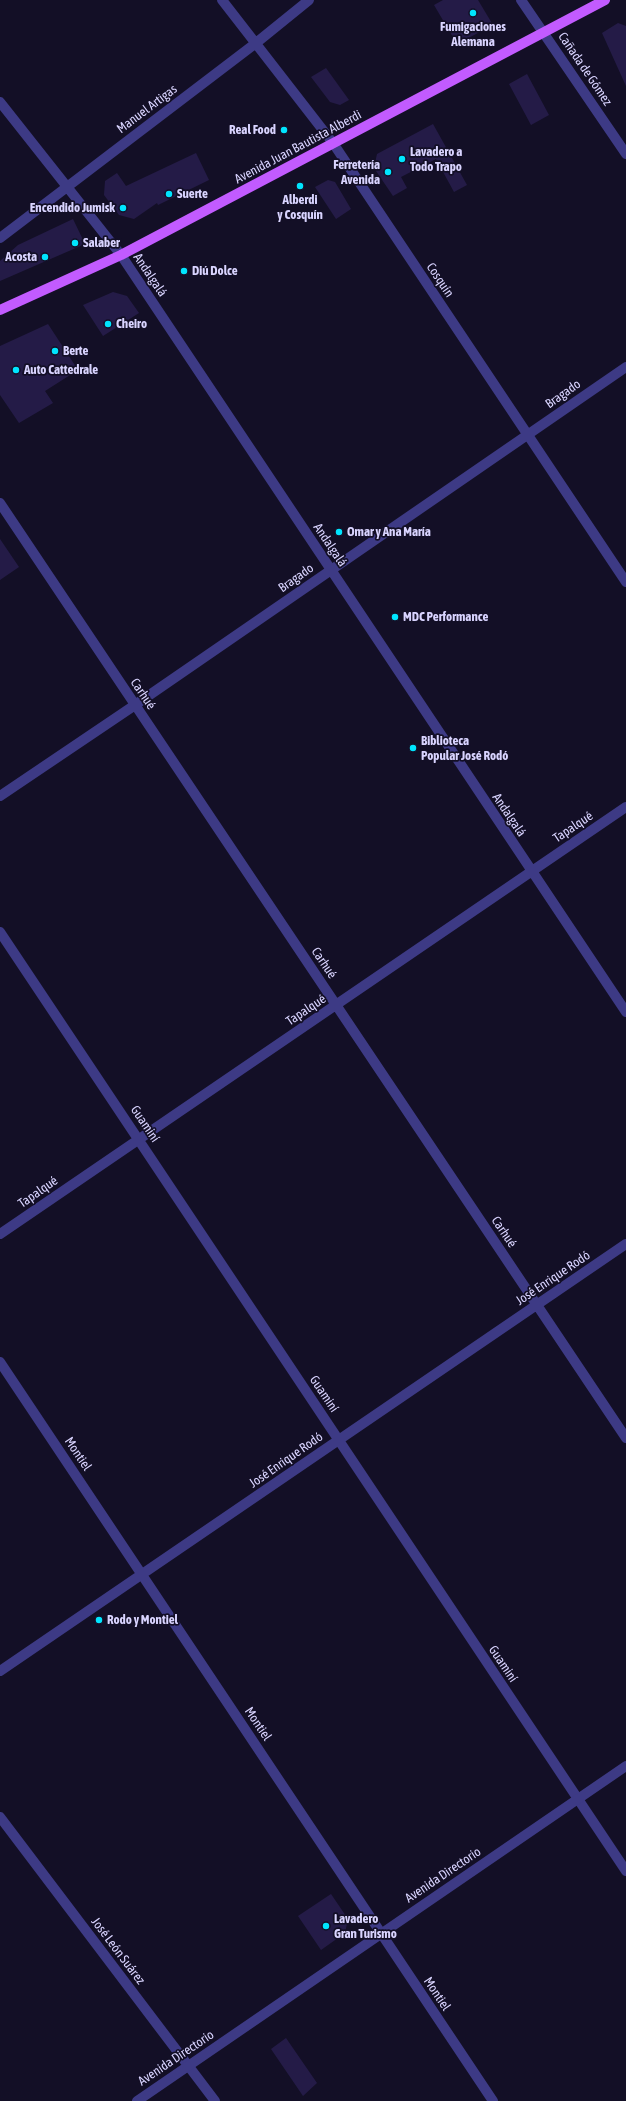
<!DOCTYPE html>
<html>
<head>
<meta charset="utf-8">
<style>
	body { margin:0 }
	canvas { display:block; background:#130f26 }
</style>
</head>
<body>
<canvas width="626" height="2101"></canvas>
<script>
const context = document.querySelector('canvas').getContext('2d');
context.lineJoin = 'round';
function fillPath(path, color) { context.fillStyle = color; context.fill(path, 'evenodd'); }
function strokePath(path, color, width, dash) { context.strokeStyle = color; context.lineWidth = width; context.lineCap = dash ? 'butt' : 'round'; context.setLineDash(dash || []); context.stroke(path); }
function drawText(font, color, halo, rows, align = 'center') {
  context.font = font + ' "Asap Condensed",sans-serif'; context.lineWidth = 3.5; context.setLineDash([]); context.textBaseline = 'middle'; context.strokeStyle = halo; context.fillStyle = color; for (const [text, x, y, turn = 0] of rows) {
    context.save(); context.translate(x, y); context.rotate((+turn || 0) * Math.PI / 180); context.textAlign = isNaN(turn) ? turn : align; if (halo) context.strokeText(text, 0, 0); context.fillText(text, 0, 0); context.restore();
  }
}
fillPath(new Path2D(`
	M 443,0 L 478,0 L 493,25 L 457,44 L 434,5 Z
	M 618,23 L 626,26 L 626,86 L 602,33 Z
	M 326,68 L 349,100 L 340,105 L 330,102 L 311,77 Z
	M 527,74 L 549,115 L 531,125 L 509,84 Z
	M 433,124 L 467,185 L 454,192 L 436,159 L 401,177 L 407,188 L 393,196 L 374,168 L 377,154 Z
	M 196,153 L 209,180 L 158,205 L 157,203 L 134,219 L 119,215 L 104,195 L 105,181 L 117,173 L 126,186 Z
	M 328,180 L 335,182 L 351,209 L 336,219 L 315,187 Z
	M 73,219 L 85,244 L 0,281 L 0,261 L 18,245 Z
	M 113,292 L 127,296 L 139,313 L 103,336 L 83,305 Z
	M 48,324 L 78,370 L 45,391 L 53,403 L 19,423 L 0,395 L 0,346 Z
	M 0,539 L 19,567 L 0,580 Z
	M 331,1894 L 348,1919 L 345,1933 L 321,1950 L 298,1916 Z
	M 286,2038 L 317,2083 L 303,2096 L 271,2049 Z`), '#241b47');
strokePath(new Path2D(`
	M 222,0 L 333,143 L 626,582
	M 521,0 L 626,154
	M 0,102 L 121,255 L 626,1012
	M 0,238 L 256,43 L 309,0
	M 0,503 L 626,1438
	M 0,796 L 135,705 L 626,367
	M 0,932 L 626,1871
	M 0,1234 L 626,807
	M 0,1362 L 493,2101
	M 0,1671 L 626,1244
	M 0,1817 L 215,2101`), '#3d3a85', 10);
strokePath(new Path2D(`
	M 137,2101 L 626,1766`), '#3d3a85', 10);
strokePath(new Path2D(`
	M 0,310 L 121,255 L 605,0`), '#c25bff', 10);
for (const [x, y, r, color] of [
	[473,13,4,"#00e5ff"],
	[284,130,4,"#00e5ff"],
	[402,159,4,"#00e5ff"],
	[388,172,4,"#00e5ff"],
	[300,186,4,"#00e5ff"],
	[169,194,4,"#00e5ff"],
	[123,208,4,"#00e5ff"],
	[75,243,4,"#00e5ff"],
	[45,257,4,"#00e5ff"],
	[184,271,4,"#00e5ff"],
	[108,324,4,"#00e5ff"],
	[55,351,4,"#00e5ff"],
	[16,370,4,"#00e5ff"],
	[339,532,4,"#00e5ff"],
	[395,617,4,"#00e5ff"],
	[413,748,4,"#00e5ff"],
	[99,1620,4,"#00e5ff"],
	[326,1926,4,"#00e5ff"]
]) { const dot = new Path2D(); dot.arc(x, y, r, 0, 2 * Math.PI); context.fillStyle = color; context.fill(dot); strokePath(dot, '#130f26', 1.5); }
drawText('bold 13px', '#d9d4ff', '#130f26', [
	["Fumigaciones",473,27,"center"],
	["Alemana",473,42,"center"],
	["Real Food",276,130,"right"],
	["Lavadero a",410,152],
	["Todo Trapo",410,167],
	["Ferretería",380,165,"right"],
	["Avenida",380,180,"right"],
	["Suerte",177,194],
	["Alberdi",300,200,"center"],
	["y Cosquín",300,215,"center"],
	["Encendido Jumisk",115,208,"right"],
	["Salaber",83,243],
	["Acosta",37,257,"right"],
	["Diú Dolce",192,271],
	["Cheiro",116,324],
	["Berte",63,351],
	["Auto Cattedrale",24,370],
	["Omar y Ana María",347,532],
	["MDC Performance",403,617],
	["Biblioteca",421,741],
	["Popular José Rodó",421,756],
	["Rodo y Montiel",107,1620],
	["Lavadero",334,1919],
	["Gran Turismo",334,1934]
], 'left');
drawText('13px', '#d9d4ff', '#130f26', [
	["Cañada de Gómez",585,69,56],
	["Manuel Artigas",147,109,-37],
	["Avenida Juan Bautista Alberdi",298,147,-28],
	["Andalgalá",150,275,56],
	["Cosquín",440,280,56],
	["Bragado",563,394,-35],
	["Andalgalá",330,545,56],
	["Bragado",296,578,-35],
	["Carhué",143,694,56],
	["Andalgalá",509,815,56],
	["Tapalqué",573,827,-34],
	["Carhué",324,963,56],
	["Tapalqué",306,1010,-34],
	["Guaminí",145,1124,56],
	["Tapalqué",38,1192,-35],
	["Carhué",504,1232,56],
	["José Enrique Rodó",553,1278,-34],
	["Guaminí",324,1394,56],
	["Montiel",78,1454,56],
	["José Enrique Rodó",286,1460,-35],
	["Guaminí",503,1664,56],
	["Montiel",258,1724,56],
	["Avenida Directorio",443,1875,-34],
	["José León Suárez",118,1951,53],
	["Montiel",437,1994,56],
	["Avenida Directorio",176,2058,-34]
]);
</script>
</body>
</html>
